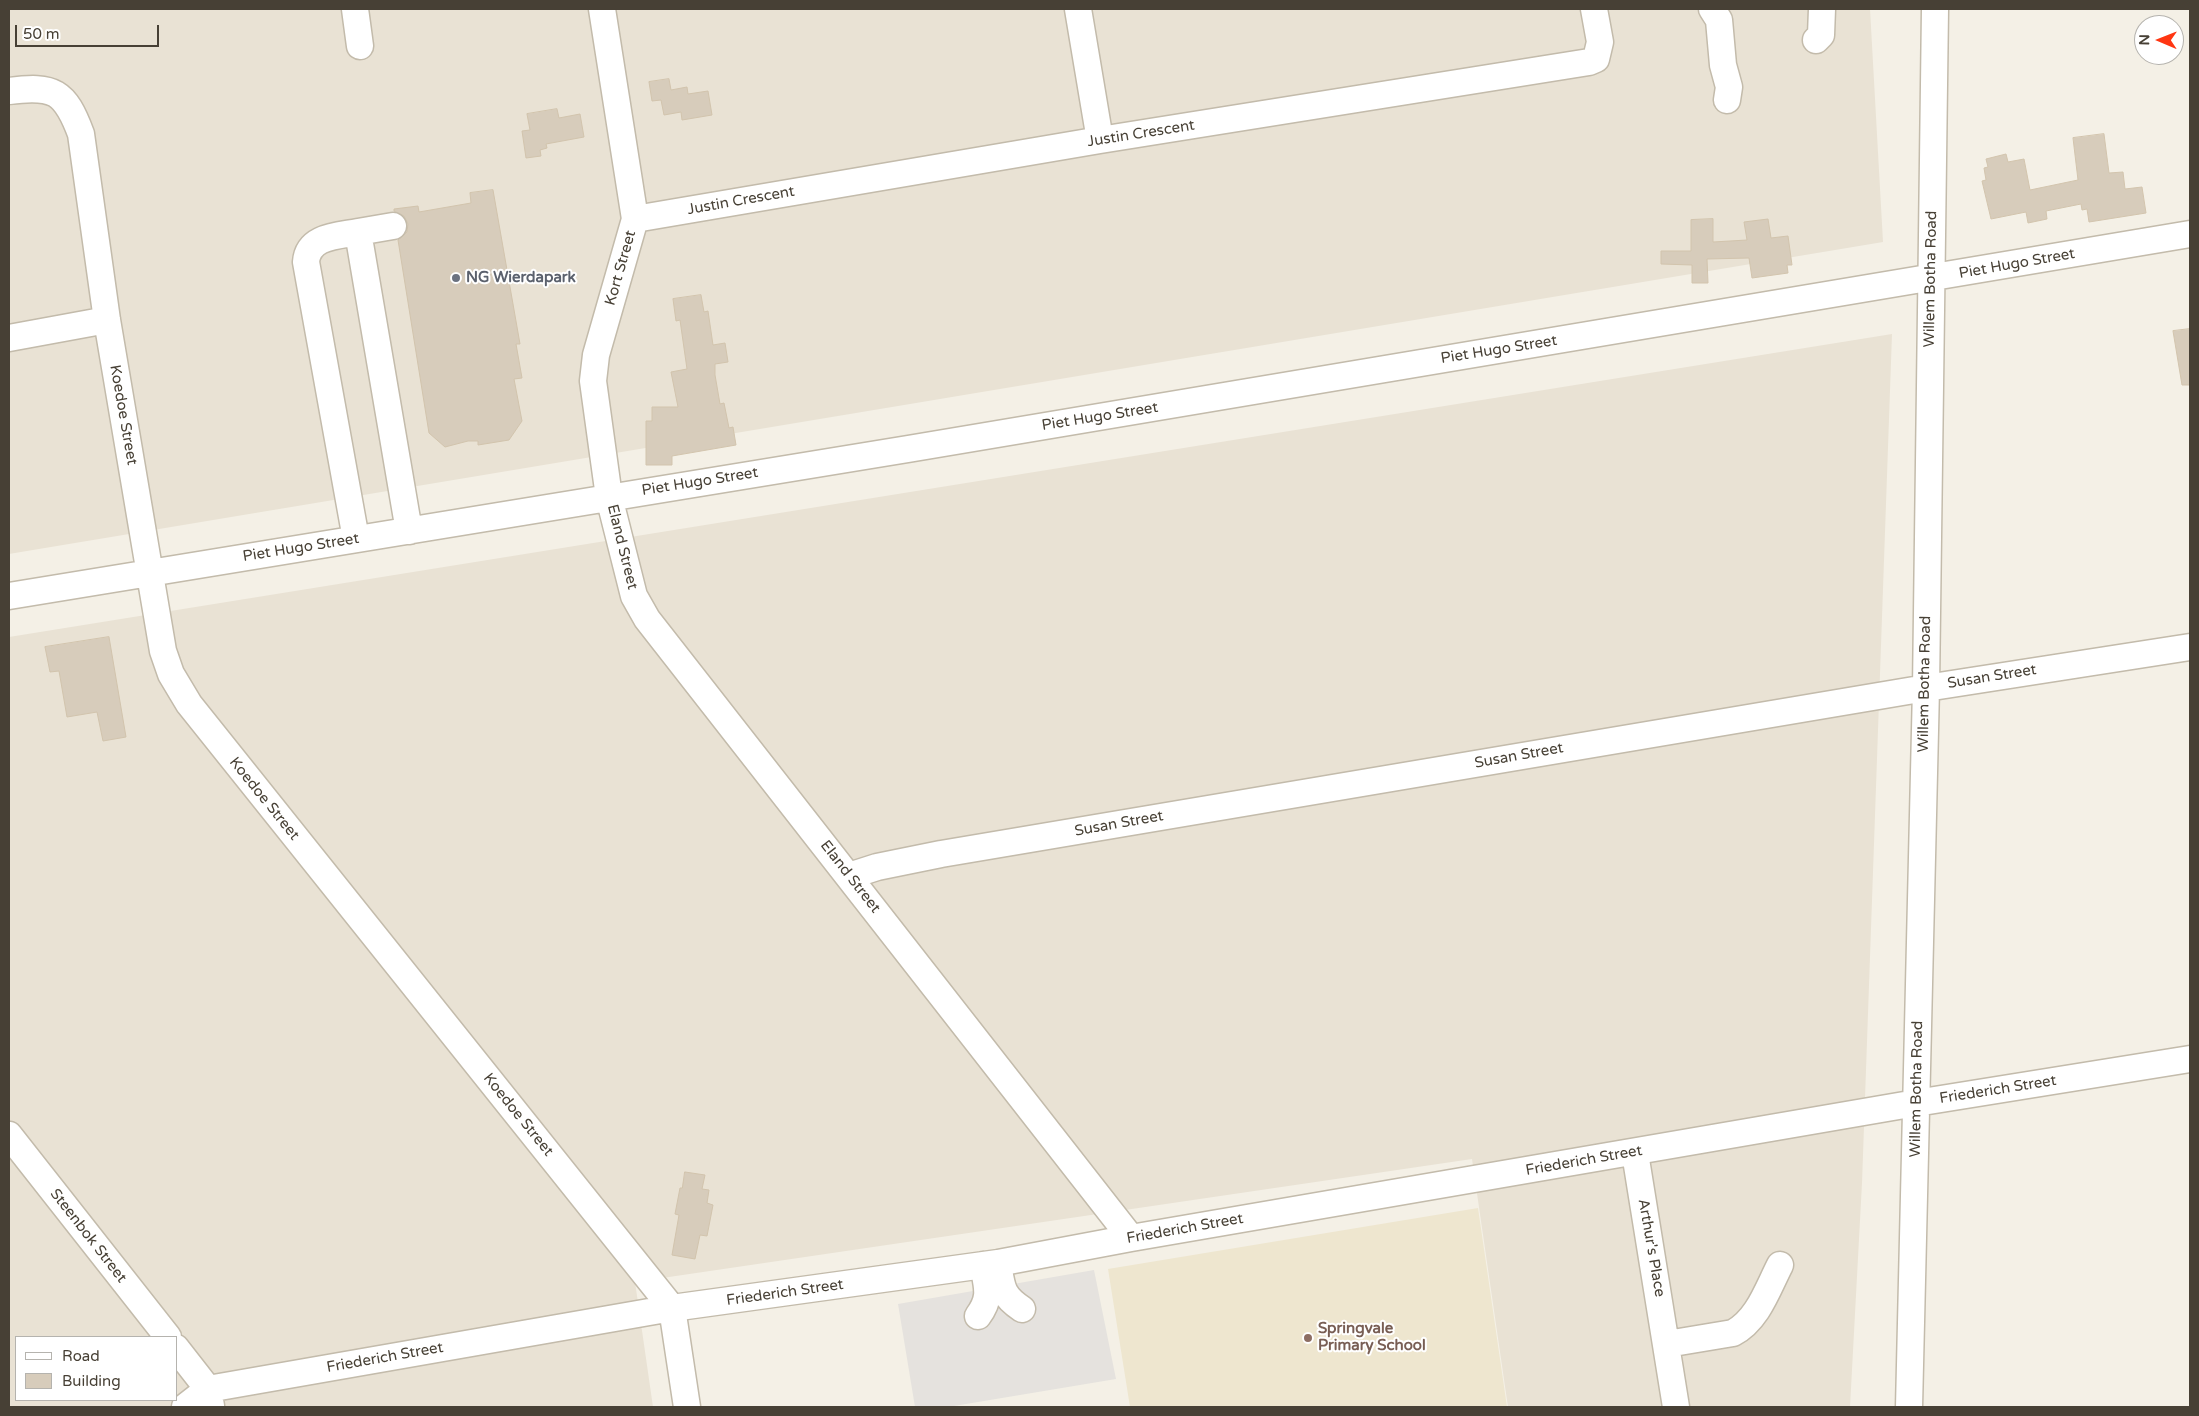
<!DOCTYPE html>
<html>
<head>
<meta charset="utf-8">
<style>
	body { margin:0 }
	#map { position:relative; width:2199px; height:1416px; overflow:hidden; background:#f4f0e6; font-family:"Varela Round",sans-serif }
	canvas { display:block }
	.frame { position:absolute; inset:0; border:10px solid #474035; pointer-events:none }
	.legend { position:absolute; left:15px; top:1336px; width:162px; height:65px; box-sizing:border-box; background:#fff; border:1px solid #b5b3ae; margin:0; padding:6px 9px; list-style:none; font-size:15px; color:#474035 }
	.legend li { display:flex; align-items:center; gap:10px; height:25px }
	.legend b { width:25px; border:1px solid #b5b3ae }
	.north { position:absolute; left:2134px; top:15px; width:50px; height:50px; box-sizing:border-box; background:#fff; border:1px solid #b5b3ae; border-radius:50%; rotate:271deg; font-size:14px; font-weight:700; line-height:20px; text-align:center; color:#474035 }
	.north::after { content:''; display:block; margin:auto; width:18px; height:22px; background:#ff3612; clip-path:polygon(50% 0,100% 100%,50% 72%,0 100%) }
	.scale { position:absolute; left:15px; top:25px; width:144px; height:22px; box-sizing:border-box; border:2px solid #474035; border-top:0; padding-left:6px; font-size:15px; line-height:18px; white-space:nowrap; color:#474035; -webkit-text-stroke:4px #fff; paint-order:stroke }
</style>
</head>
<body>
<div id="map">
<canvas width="2199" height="1416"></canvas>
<div class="frame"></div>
<ul class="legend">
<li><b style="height:6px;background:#fff"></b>Road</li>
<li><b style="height:14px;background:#d7ccbb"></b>Building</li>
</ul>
<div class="north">N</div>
<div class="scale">50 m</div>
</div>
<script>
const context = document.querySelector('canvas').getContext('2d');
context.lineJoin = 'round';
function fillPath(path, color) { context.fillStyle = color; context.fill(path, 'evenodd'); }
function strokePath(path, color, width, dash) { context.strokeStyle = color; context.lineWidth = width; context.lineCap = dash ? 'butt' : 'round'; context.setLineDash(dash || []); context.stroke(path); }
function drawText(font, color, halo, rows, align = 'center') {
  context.font = font + ' "Varela Round",sans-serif'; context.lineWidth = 4; context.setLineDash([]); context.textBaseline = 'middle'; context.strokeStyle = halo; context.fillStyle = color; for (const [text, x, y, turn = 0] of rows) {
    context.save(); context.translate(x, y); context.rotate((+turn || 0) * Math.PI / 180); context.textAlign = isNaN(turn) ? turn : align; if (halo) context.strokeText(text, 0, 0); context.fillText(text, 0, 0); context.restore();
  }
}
fillPath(new Path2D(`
	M 9,9 L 1870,9 L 1883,242 L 9,554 Z
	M 1892,334 L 1862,1183 L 1850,1407 L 1508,1407 L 1472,1159 L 635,1282 L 653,1407 L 9,1407 L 9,637 ZM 16,1337 L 176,1337 L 176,1400 L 16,1400 Z`), '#e9e2d4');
fillPath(new Path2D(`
	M 1478,1208 L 1507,1407 L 1130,1407 L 1108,1269 Z`), '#eee6cf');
fillPath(new Path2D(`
	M 1094,1270 L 1116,1379 L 948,1407 L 915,1407 L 898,1304 Z`), '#e5e2de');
const building = new Path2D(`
	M 669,79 L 671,90 L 687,87 L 688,94 L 708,91 L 712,115 L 682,120 L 681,112 L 664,115 L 661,100 L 652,101 L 649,82 Z
	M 557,109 L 559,118 L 580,114 L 584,137 L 546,144 L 547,148 L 540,150 L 541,156 L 526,158 L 522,131 L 530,130 L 527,114 Z
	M 2104,134 L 2109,173 L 2123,172 L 2125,189 L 2142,187 L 2146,213 L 2089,222 L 2087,209 L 2082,210 L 2081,204 L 2046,211 L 2047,219 L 2028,223 L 2026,212 L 1991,219 L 1982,181 L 1986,180 L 1984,168 L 1988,167 L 1986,159 L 2006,154 L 2008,162 L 2024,159 L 2030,190 L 2078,180 L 2073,138 Z
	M 493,190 L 520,344 L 516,344 L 522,378 L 514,379 L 522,421 L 509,440 L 478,445 L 478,441 L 468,441 L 445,447 L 429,433 L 398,240 L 407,232 L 408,224 L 404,216 L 394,211 L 394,209 L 418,206 L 419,212 L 471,203 L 470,193 Z
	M 1713,219 L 1713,242 L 1747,240 L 1744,222 L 1768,219 L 1771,238 L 1788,236 L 1792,265 L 1787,265 L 1788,273 L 1752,278 L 1749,258 L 1707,259 L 1708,283 L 1692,283 L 1692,265 L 1661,264 L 1661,251 L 1691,251 L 1691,220 Z
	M 701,295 L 704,312 L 708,311 L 713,345 L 725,343 L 728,362 L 715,364 L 715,375 L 720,404 L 724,403 L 729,428 L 733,427 L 736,445 L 672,456 L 672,465 L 646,465 L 646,421 L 652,421 L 652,407 L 678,407 L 671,372 L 687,369 L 680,320 L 676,321 L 673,299 Z
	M 2190,329 L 2190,385 L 2182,385 L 2173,331 Z
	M 109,637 L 126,737 L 103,741 L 97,712 L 67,717 L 59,671 L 50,672 L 45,647 Z
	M 685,1172 L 705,1175 L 702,1189 L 709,1190 L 707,1203 L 713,1205 L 707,1236 L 700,1235 L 695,1259 L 672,1255 L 679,1215 L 675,1214 L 680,1188 L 682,1188 Z`);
fillPath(building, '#d7ccbb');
strokePath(building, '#d2c4ad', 1);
const minor = new Path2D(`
	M 355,9 L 360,46
	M 602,9 L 635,219 L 596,355 L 593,381 L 609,497 L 634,596 L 647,619 L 1131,1238
	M 1078,9 L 1100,140
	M 1712,9 L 1719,20 L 1723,65 L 1729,87 L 1727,100
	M 1816,40 L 1821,35 L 1822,9
	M 9,91 C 54,85 65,91 81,134 L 107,320 L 163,651 L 171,674 L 189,704 L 672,1308 L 687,1407
	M 635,219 L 1100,140 L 1589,62 L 1596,59 L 1600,42 L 1594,9
	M 358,232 L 393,226
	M 9,338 L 107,320
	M 356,539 L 306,262 C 308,236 337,236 358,232 L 409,531
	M 9,596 L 908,449 L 2190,234
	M 849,876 L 877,867 L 941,854 L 1926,688 L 2190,647
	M 9,1135 L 168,1337
	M 1635,1153 L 1676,1407
	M 998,1263 C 1002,1287 1001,1295 1022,1309
	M 978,1316 C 992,1297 987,1287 983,1265
	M 1667,1344 L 1733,1333 C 1758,1320 1768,1288 1780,1265
	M 176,1348 L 208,1389 L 211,1406
	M 185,1407 L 208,1389 L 672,1308 L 998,1263 L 1131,1238 L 1916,1103 L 2190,1059
	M 1909,1407 L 1926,688 L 1935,9`);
strokePath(minor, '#c3bbab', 29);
strokePath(minor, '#fff', 26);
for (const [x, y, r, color] of [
	[456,278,5,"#6b7280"],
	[1308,1338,5,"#8d6e63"]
]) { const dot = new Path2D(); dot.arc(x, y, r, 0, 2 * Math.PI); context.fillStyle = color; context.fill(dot); strokePath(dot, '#fff', 2); }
drawText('15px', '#474035', '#fff', [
	["Justin Crescent",1141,134,-9],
	["Justin Crescent",741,201,-10],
	["Piet Hugo Street",2017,264,-10],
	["Kort Street",621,268,-74],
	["Willem Botha Road",1931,279,-89],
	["Piet Hugo Street",1499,350,-9],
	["Koedoe Street",123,415,80],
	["Piet Hugo Street",1100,417,-9],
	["Piet Hugo Street",700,482,-9],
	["Eland Street",622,547,76],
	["Piet Hugo Street",301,548,-9],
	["Susan Street",1992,677,-9],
	["Willem Botha Road",1925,684,-89],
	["Susan Street",1519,756,-10],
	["Koedoe Street",264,799,51],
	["Susan Street",1119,824,-10],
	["Eland Street",850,877,52],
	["Willem Botha Road",1917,1089,-89],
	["Friederich Street",1998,1090,-9],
	["Koedoe Street",518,1115,51],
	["Friederich Street",1584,1161,-10],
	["Friederich Street",1185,1229,-10],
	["Steenbok Street",88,1236,52],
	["Arthur's Place",1651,1248,80],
	["Friederich Street",785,1293,-8],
	["Friederich Street",385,1358,-10]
]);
drawText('bold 15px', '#5b616d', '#fff', [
	["NG Wierdapark",466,278]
], 'left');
drawText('bold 15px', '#785e54', '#fff', [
	["Springvale",1318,1329],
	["Primary School",1318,1346]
], 'left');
</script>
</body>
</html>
